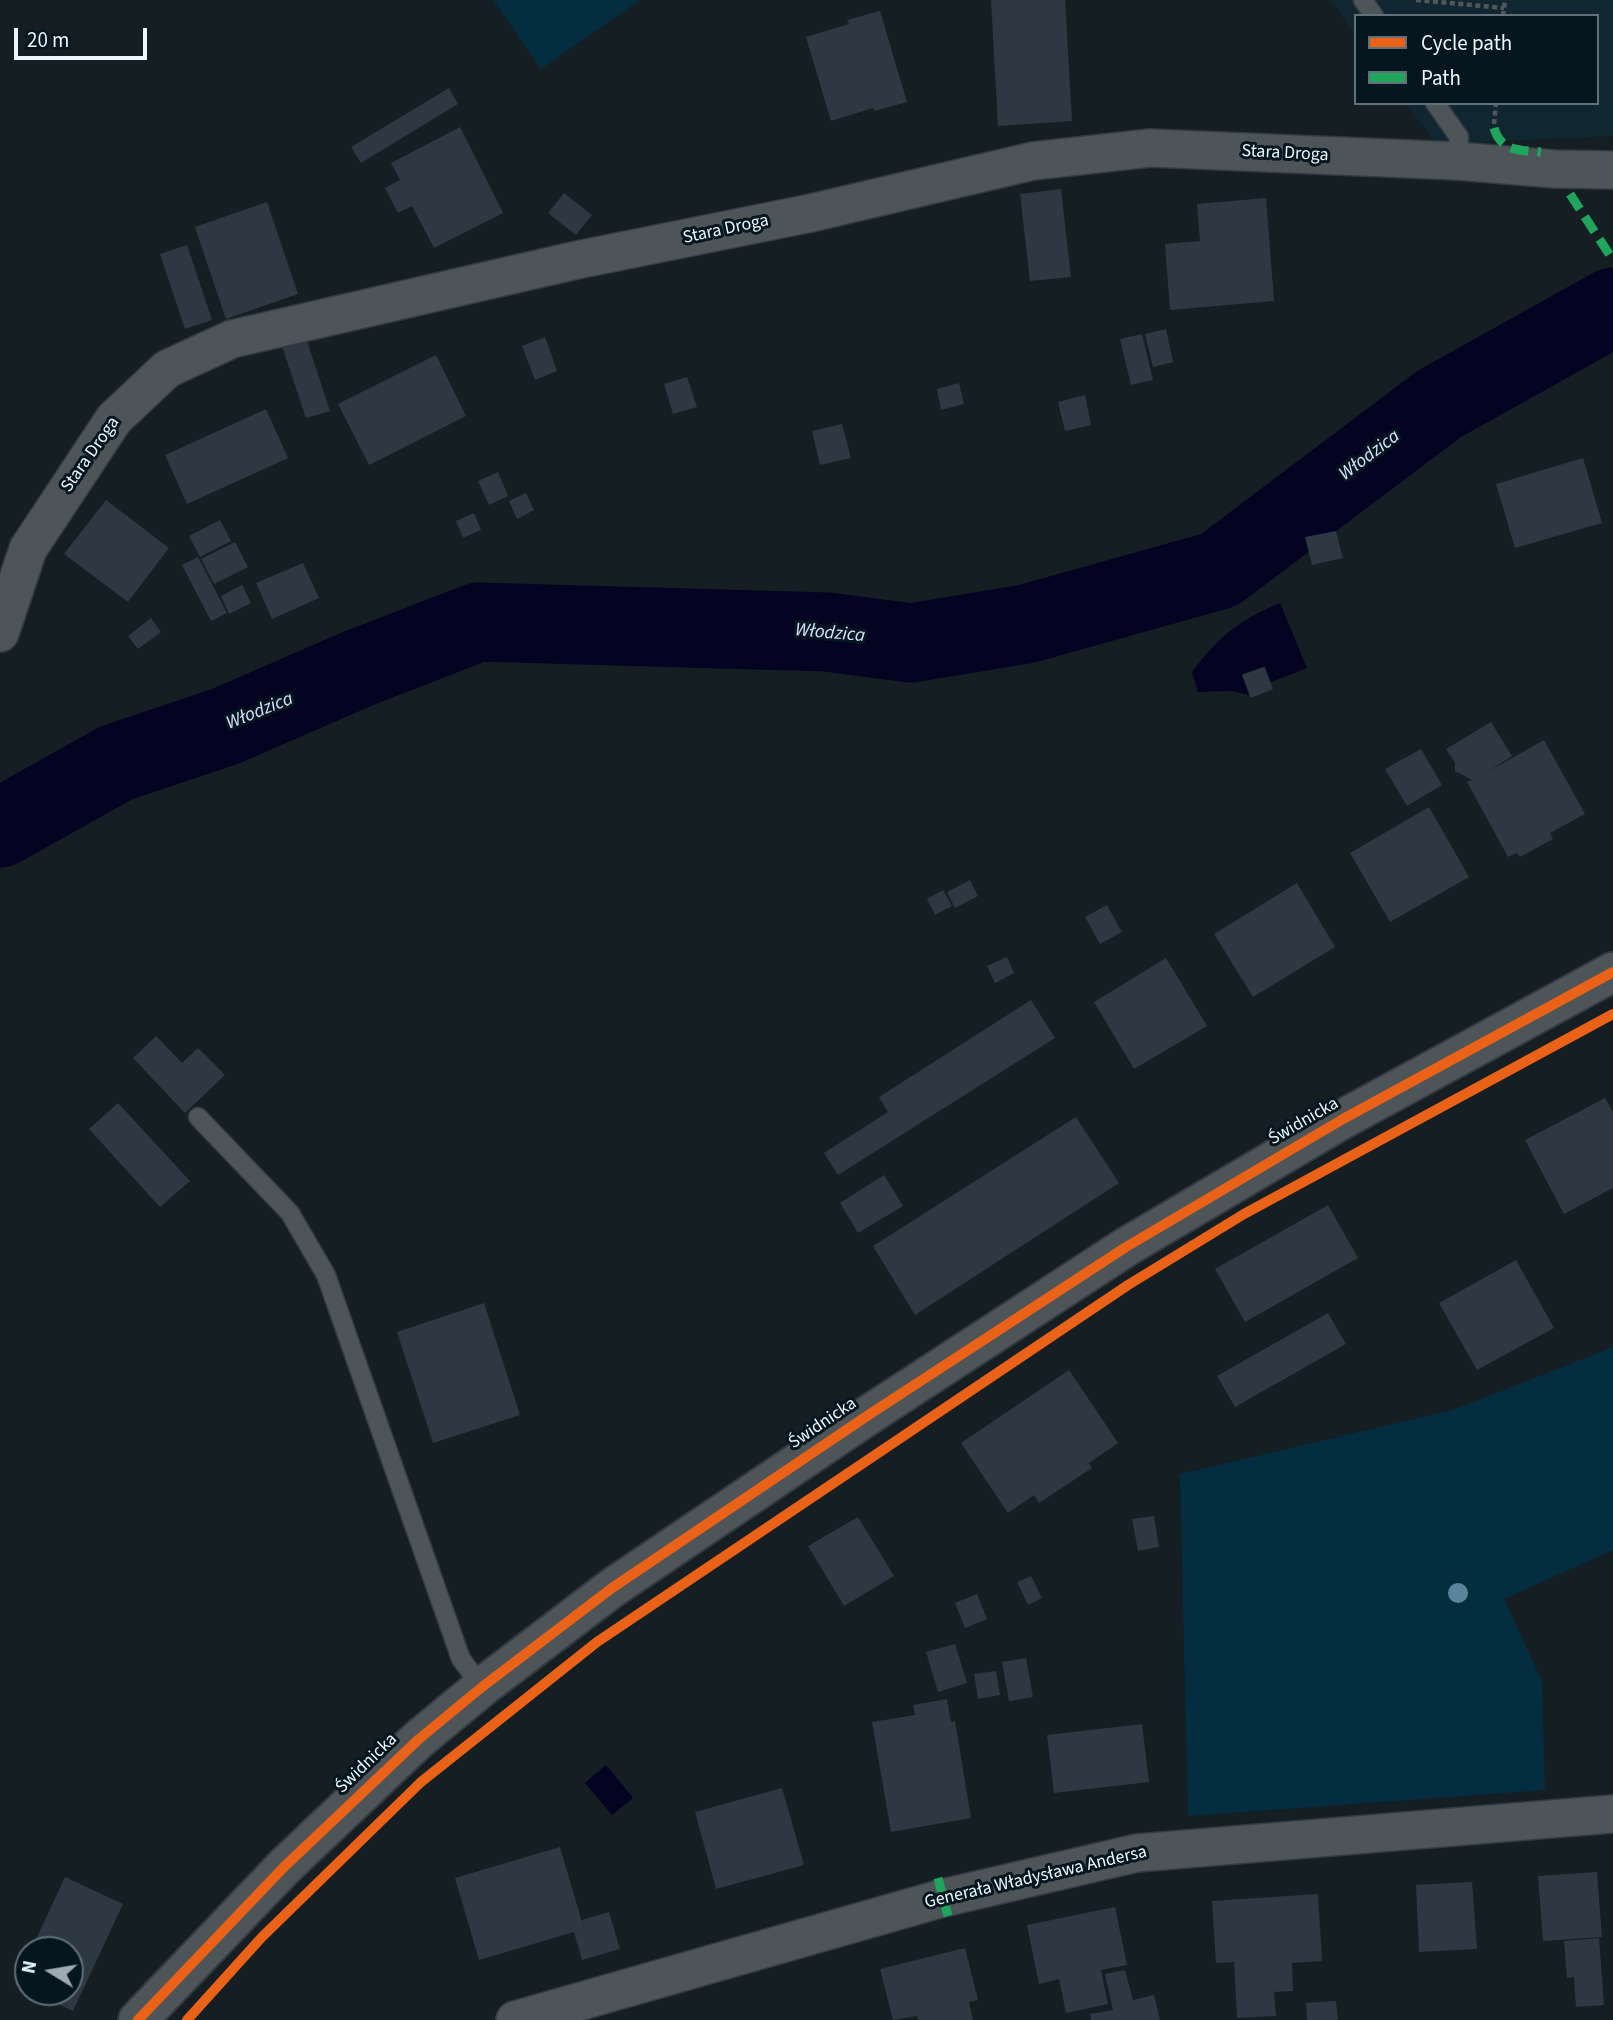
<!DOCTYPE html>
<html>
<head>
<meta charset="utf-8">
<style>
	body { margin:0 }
	#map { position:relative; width:1613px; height:2020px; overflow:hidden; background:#141e23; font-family:"Source Sans 3",sans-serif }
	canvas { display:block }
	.legend { position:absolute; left:1354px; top:14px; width:245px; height:91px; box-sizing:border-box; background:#06161f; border:2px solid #627078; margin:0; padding:9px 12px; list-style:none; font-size:21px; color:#ebf6fd }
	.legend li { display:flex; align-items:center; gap:14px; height:35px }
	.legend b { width:35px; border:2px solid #627078 }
	.north { position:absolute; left:14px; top:1936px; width:70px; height:70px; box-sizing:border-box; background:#06161f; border:2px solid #627078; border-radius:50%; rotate:281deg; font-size:19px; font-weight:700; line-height:28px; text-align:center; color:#ebf6fd }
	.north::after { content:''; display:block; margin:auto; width:24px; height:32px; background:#a0aab1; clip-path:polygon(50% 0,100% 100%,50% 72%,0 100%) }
	.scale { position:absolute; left:14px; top:28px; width:133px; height:32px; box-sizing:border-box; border:4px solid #ebf6fd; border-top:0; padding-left:9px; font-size:21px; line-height:24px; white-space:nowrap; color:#ebf6fd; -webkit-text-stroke:5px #06161f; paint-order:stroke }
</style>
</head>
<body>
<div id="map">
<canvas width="1613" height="2020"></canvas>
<ul class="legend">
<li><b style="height:9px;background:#ea6118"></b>Cycle path</li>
<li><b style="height:9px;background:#20a55d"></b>Path</li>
</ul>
<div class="north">N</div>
<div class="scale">20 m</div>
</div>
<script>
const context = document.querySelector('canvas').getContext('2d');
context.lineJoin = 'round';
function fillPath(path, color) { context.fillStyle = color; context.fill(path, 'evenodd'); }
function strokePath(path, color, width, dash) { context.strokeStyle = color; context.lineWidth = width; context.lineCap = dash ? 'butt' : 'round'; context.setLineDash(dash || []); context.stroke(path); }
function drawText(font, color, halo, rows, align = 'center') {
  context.font = font + ' "Source Sans 3",sans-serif'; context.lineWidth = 6; context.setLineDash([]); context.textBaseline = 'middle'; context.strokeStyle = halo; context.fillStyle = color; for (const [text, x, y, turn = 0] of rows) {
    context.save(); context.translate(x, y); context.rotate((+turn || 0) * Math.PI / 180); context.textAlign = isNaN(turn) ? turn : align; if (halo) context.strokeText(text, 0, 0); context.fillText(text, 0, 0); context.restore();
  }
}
fillPath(new Path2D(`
	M 1330,0 L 1613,0 L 1613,136 L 1436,144 L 1406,103 L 1597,103 L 1597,16 L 1356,16 L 1356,35 Z`), '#102732');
fillPath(new Path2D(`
	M 493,0 L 640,0 L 541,69 Z
	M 1613,1347 L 1613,1550 L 1504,1599 L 1542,1681 L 1545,1790 L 1188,1816 L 1180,1474 L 1453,1410 Z`), '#042e40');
fillPath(new Path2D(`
	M 1280,603 L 1307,668 L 1271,682 L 1265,666 L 1242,674 L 1249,695 L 1231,691 L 1198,692 L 1192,672 C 1221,635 1236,622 1280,603 Z
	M 606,1765 L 633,1798 L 612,1815 L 585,1783 Z`), '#040322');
strokePath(new Path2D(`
	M 0,828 L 116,763 L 226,726 L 357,669 L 478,622 L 827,632 L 911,643 L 1026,624 L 1219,570 L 1439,404 L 1613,307`), '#040322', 79);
fillPath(new Path2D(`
	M 991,0 L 1065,0 L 1072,121 L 998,126 Z
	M 880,11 L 907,102 L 874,111 L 873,108 L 831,121 L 806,37 L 849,24 L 847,20 Z
	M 449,88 L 458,104 L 361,163 L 351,147 Z
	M 460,127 L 503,213 L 434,248 L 412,206 L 398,213 L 385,188 L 400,180 L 391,163 Z
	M 1061,189 L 1071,277 L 1030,281 L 1020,194 Z
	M 564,193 L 592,215 L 576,235 L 548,213 Z
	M 1266,198 L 1274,301 L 1170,310 L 1165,244 L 1200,241 L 1197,204 Z
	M 267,202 L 298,294 L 226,319 L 195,227 Z
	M 187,245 L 212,320 L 185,329 L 160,254 Z
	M 1166,329 L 1173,362 L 1153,367 L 1145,334 Z
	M 1142,334 L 1153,380 L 1131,385 L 1120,339 Z
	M 545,337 L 557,371 L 535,380 L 522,346 Z
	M 306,338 L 330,411 L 306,418 L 282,346 Z
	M 436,355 L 466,416 L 369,465 L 338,404 Z
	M 687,377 L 697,407 L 673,414 L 664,384 Z
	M 959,383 L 964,404 L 941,410 L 937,389 Z
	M 1085,395 L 1091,425 L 1065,431 L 1058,402 Z
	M 266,409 L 288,458 L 187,504 L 165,455 Z
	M 842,424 L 851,458 L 820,465 L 812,431 Z
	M 1583,458 L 1602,523 L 1515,548 L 1496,484 Z
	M 498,472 L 508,496 L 489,505 L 478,481 Z
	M 526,493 L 534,510 L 517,519 L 509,501 Z
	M 106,500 L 169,548 L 128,602 L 64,554 Z
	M 474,513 L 481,530 L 463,538 L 456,521 Z
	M 220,520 L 231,541 L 200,557 L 189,536 Z
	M 1336,531 L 1343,558 L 1312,565 L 1305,537 Z
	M 235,542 L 248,567 L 214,584 L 201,559 Z
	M 198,557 L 227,613 L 211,621 L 182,565 Z
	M 303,563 L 319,598 L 272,619 L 256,583 Z
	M 242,585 L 251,603 L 229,614 L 221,596 Z
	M 151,618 L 161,632 L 138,649 L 128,636 Z
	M 1264,667 L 1273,689 L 1251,698 L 1242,675 Z
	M 1491,722 L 1512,756 L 1489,771 L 1544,740 L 1585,814 L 1550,833 L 1553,839 L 1520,857 L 1517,853 L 1508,857 L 1467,782 L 1472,780 L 1455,771 L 1455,763 L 1446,749 Z
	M 1421,749 L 1442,785 L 1407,806 L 1385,769 Z
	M 1429,807 L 1469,877 L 1390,922 L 1350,853 Z
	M 970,880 L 978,896 L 955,908 L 947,892 Z
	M 1297,883 L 1335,947 L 1253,997 L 1214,934 Z
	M 943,890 L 952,906 L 935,915 L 927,899 Z
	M 1107,905 L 1122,932 L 1100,944 L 1085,917 Z
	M 1007,957 L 1014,973 L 995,983 L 987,966 Z
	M 1166,958 L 1207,1026 L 1134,1069 L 1094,1002 Z
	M 1031,1000 L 1055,1038 L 838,1175 L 824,1153 L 888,1112 L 879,1097 Z
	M 156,1036 L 182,1063 L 198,1048 L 225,1075 L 185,1113 L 133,1058 Z
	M 1605,1098 L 1613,1112 L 1613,1188 L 1564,1214 L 1525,1140 Z
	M 118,1103 L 190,1181 L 160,1207 L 89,1129 Z
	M 1076,1117 L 1119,1183 L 915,1315 L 873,1246 Z
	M 884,1175 L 903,1206 L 858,1233 L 840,1203 Z
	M 1328,1205 L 1358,1258 L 1245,1322 L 1215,1269 Z
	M 1516,1260 L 1554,1328 L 1477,1370 L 1439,1303 Z
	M 484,1303 L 520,1415 L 433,1443 L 397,1332 Z
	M 1328,1313 L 1346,1344 L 1235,1407 L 1217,1376 Z
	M 1069,1370 L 1118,1443 L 1089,1463 L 1092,1468 L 1039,1503 L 1034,1495 L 1008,1513 L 961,1443 Z
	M 1154,1516 L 1159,1547 L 1138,1551 L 1132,1519 Z
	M 858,1517 L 894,1576 L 844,1606 L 808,1546 Z
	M 1031,1576 L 1042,1598 L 1028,1605 L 1017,1582 Z
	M 977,1594 L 987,1619 L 965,1628 L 955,1603 Z
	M 955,1644 L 967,1683 L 938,1692 L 926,1652 Z
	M 1026,1658 L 1033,1697 L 1009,1701 L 1002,1662 Z
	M 996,1671 L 1000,1695 L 978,1699 L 974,1674 Z
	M 947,1699 L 951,1722 L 955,1721 L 971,1818 L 891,1832 L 872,1722 L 915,1715 L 913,1705 Z
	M 1142,1724 L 1149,1782 L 1054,1793 L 1047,1735 Z
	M 782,1788 L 804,1865 L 716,1889 L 695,1812 Z
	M 560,1847 L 584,1929 L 582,1920 L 609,1912 L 620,1949 L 582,1960 L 574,1932 L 479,1960 L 455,1878 Z
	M 1597,1872 L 1602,1937 L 1543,1941 L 1538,1876 Z
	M 65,1877 L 123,1904 L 73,2011 L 32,1992 L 70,1992 L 70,1950 L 31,1950 Z
	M 1472,1882 L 1477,1949 L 1419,1952 L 1416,1885 Z
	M 1318,1894 L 1322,1961 L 1292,1963 L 1293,1991 L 1274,1992 L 1276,2016 L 1237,2018 L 1234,1962 L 1216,1963 L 1212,1901 Z
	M 1115,1907 L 1127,1965 L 1101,1970 L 1108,2004 L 1066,2013 L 1059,1979 L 1039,1984 L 1027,1925 Z
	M 1599,1938 L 1604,2005 L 1576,2007 L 1574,1977 L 1567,1978 L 1564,1941 Z
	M 965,1948 L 978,2000 L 969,2002 L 973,2020 L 918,2020 L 917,2016 L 893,2020 L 880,1969 Z
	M 28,1957 L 28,1990 L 15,1984 Z
	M 1125,1970 L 1133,2000 L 1154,1995 L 1160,2020 L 1091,2020 L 1090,2014 L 1113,2010 L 1105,1974 Z
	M 1336,2001 L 1338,2020 L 1307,2020 L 1306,2003 Z`), '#2d3842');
const service = new Path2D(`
	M 1363,0 L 1374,16
	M 1435,103 L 1459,137 L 1457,161
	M 198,1117 L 290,1213 L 326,1275 L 461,1659 L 482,1687`);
const minor = new Path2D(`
	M 0,633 L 28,549 L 114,419 L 167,369 L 232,339 L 577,260 L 811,213 L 1033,161 L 1150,148 L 1457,161 L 1554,169 L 1613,170
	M 515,2020 L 943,1898 L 1137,1853 L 1613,1814`);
const tertiary = new Path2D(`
	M 138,2020 L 284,1867 L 419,1739 L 482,1687 L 612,1588 L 870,1414 L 1126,1247 L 1343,1119 L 1613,972`);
strokePath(service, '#343b40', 21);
strokePath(minor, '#343b40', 40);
strokePath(tertiary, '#343b40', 42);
strokePath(new Path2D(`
	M 1416,0 L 1504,8
	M 1503,16 L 1505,0
	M 1494,124 L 1496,103`), '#50575b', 4.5, [5, 3.5]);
strokePath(service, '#4e5559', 18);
strokePath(minor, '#4e5559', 37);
strokePath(tertiary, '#4e5559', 38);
strokePath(new Path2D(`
	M 1494,128 C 1501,152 1520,150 1541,152
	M 1570,194 L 1613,260
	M 938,1878 L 948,1916`), '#20a55d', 9, [18, 9]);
strokePath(new Path2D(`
	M 138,2020 L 284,1867 L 419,1739 L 482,1687 L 612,1588 L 870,1414 L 1126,1247 L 1343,1119 L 1613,972
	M 187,2020 L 262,1937 L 421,1782 L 597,1642 L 1128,1285 L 1244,1214 L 1613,1014`), '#ea6118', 10);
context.fillStyle = '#5a849b';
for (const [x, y] of [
	[1458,1593]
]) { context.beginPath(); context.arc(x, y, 10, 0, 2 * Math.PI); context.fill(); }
drawText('18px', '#ebf6fd', '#06161f', [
	["Stara Droga",1285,154,3],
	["Stara Droga",726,230,-12],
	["Stara Droga",91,455,-55],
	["Świdnicka",1304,1122,-30],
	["Świdnicka",823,1424,-34],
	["Świdnicka",367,1764,-44],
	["Generała Władysława Andersa",1036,1878,-13]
]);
drawText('italic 19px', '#d7e0ff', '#06161f', [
	["Włodzica",1370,456,-37],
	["Włodzica",830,634,5],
	["Włodzica",260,712,-22]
]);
</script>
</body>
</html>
